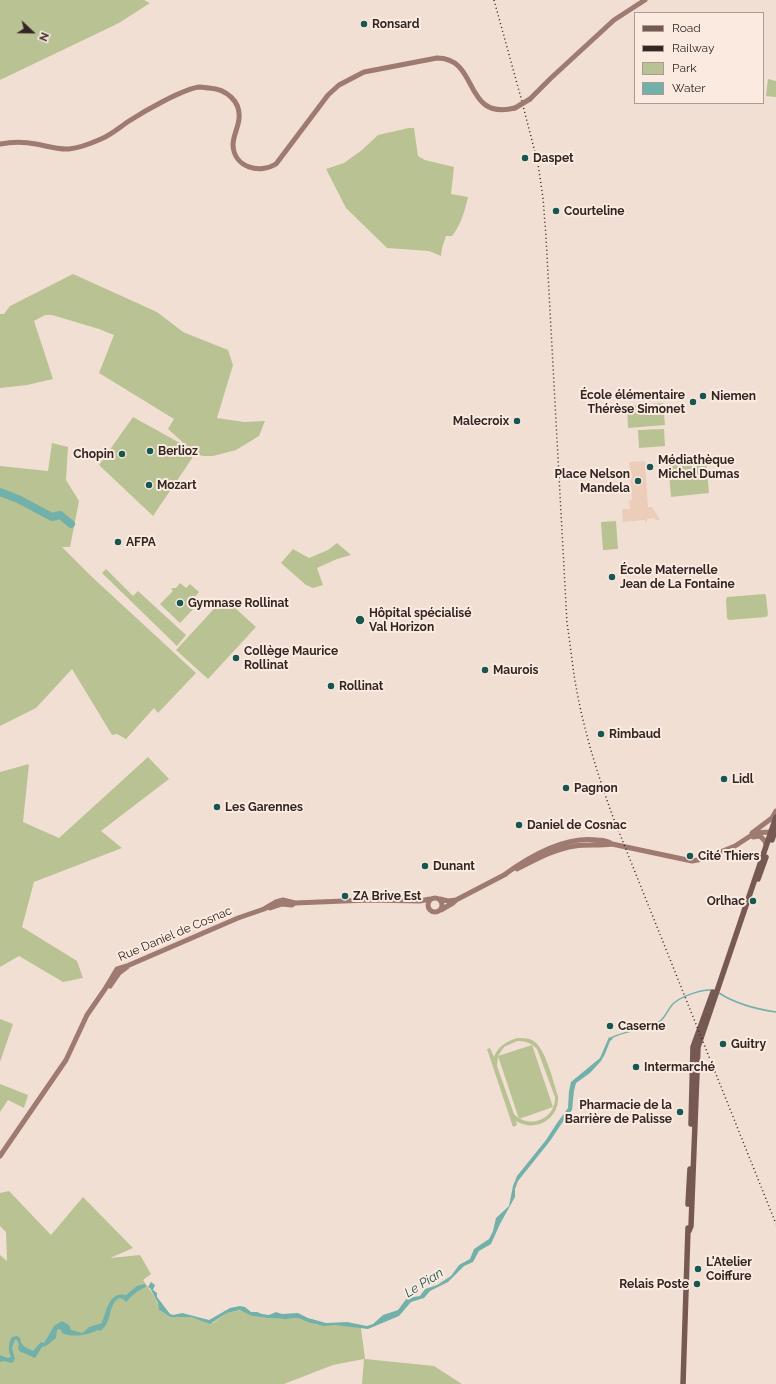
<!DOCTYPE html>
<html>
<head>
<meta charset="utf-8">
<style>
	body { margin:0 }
	#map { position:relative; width:776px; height:1384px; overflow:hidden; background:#f2dfd4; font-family:Raleway,sans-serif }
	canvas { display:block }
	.legend { position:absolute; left:634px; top:12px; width:130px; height:92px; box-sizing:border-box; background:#faeae0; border:1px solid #aa9c94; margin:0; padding:5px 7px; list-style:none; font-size:12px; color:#332623 }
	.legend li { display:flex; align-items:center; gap:8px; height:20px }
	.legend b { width:20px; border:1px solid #aa9c94 }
	.north { position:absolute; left:12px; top:12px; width:40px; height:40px; -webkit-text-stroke:3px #faeae0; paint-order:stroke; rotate:112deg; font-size:11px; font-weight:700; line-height:16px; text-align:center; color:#332623 }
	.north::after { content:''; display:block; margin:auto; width:14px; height:18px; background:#332623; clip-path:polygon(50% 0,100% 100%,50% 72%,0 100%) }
</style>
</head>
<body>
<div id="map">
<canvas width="776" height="1384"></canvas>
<ul class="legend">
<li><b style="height:5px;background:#775953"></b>Road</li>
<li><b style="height:5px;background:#332623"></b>Railway</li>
<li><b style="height:11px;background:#b9c293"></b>Park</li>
<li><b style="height:11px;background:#71b1a9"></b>Water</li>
</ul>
<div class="north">N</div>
</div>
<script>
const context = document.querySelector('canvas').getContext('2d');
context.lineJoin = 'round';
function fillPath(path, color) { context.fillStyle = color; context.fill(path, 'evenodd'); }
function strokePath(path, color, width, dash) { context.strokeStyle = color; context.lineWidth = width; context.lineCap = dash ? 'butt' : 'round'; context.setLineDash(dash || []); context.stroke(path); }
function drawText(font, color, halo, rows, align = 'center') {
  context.font = font + ' Raleway,sans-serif'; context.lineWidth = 4; context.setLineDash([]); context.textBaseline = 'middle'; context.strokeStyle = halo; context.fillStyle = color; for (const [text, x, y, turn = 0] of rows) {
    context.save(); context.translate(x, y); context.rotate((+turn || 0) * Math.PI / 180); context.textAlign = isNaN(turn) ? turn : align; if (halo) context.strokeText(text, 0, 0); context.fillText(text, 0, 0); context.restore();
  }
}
fillPath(new Path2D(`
	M 0,0 L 144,0 L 150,3 L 119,23 L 0,80 Z
	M 768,79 L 776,81 L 776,97 L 766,96 Z
	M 409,128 L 414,128 L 418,156 L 425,160 L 454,167 L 451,194 L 468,197 C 465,210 461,225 452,236 L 446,236 L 442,248 L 441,256 L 429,251 L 387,248 L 346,208 L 326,169 L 344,163 L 362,150 L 378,135 Z
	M 73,274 L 157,312 L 183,332 L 228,350 L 233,365 L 217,418 L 244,422 L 265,421 L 259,436 L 236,450 L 213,456 L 203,456 L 195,454 L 153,516 L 99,465 L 133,417 L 189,448 L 168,429 L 174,419 L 99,373 L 114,335 L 99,329 L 52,315 L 45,315 L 34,321 L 53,379 L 27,385 L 0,388 L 0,314 L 4,314 L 10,306 Z
	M 663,403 L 665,425 L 628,428 L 627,406 Z
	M 664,429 L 665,446 L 639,448 L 638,430 Z
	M 52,443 L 68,447 L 66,480 L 79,501 L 70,547 L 62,547 L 91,576 L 196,673 L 158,713 L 154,708 L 126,739 L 117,734 L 112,735 L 72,669 L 36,708 L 0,726 L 0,466 L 48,471 Z
	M 706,459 L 709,493 L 671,497 L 668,462 Z
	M 616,521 L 618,549 L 603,550 L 601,522 Z
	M 337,543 L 351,555 L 337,559 L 317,568 L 323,585 L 313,588 L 306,585 L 281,563 L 293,549 L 309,558 L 328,550 Z
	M 106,569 L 133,596 L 138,591 L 186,635 L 177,646 L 102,573 Z
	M 180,583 L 186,588 L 190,584 L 199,592 L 195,597 L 200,602 L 180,623 L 160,604 L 173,591 L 171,589 L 173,588 L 176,588 Z
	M 765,594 L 766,596 L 768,615 L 766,617 L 729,620 L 727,618 L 726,600 L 727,597 Z
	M 224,598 L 256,627 L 208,679 L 176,650 Z
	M 148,757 L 169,779 L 101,831 L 122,848 L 34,882 L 22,927 L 77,961 L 83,978 L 63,982 L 19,956 L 0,967 L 0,772 L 29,764 L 23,822 L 59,838 Z
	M 0,1019 L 13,1024 L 0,1062 Z
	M 517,1038 C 522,1038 527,1038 532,1040 C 546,1047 553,1082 558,1096 C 560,1119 535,1133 516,1121 L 517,1125 L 513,1127 L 487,1049 L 490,1048 L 494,1057 C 498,1046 506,1042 517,1038 ZM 517,1041 C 526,1041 531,1043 537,1049 L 555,1097 C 556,1119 529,1130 514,1114 L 497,1066 L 498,1056 L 519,1119 L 553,1107 L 532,1045 L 498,1056 L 504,1047 Z
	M 0,1084 L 28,1095 L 24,1108 L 8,1100 L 0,1112 Z
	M 9,1191 L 51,1235 L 83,1197 L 133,1248 L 110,1258 L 140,1255 L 151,1274 L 143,1280 C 150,1290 157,1298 160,1311 L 170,1317 L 191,1317 L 209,1323 L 213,1323 L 227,1313 L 242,1310 L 252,1316 L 267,1318 L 286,1319 L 298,1318 L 310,1323 L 318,1325 L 344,1325 L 361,1328 L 365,1359 L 434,1366 L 462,1384 L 362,1384 L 364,1359 L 333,1365 L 284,1384 L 0,1384 L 0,1255 L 7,1261 L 6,1232 L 0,1226 L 0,1193 Z`), '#b9c293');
fillPath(new Path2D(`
	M 645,461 L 648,507 L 652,507 L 660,520 L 655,520 L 654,518 L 647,519 L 647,522 L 645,522 L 645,520 L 623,522 L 622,509 L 630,509 L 629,500 L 632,500 L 629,462 Z`), '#eccdb9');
fillPath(new Path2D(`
	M 609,1037 L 613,1039 L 610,1041 L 605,1054 L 601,1061 L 590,1073 L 576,1083 L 574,1091 L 572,1110 L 564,1120 L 550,1141 L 518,1181 L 515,1189 L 515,1197 L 500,1224 L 491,1244 L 479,1251 L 473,1262 L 464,1266 L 448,1282 L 430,1291 L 424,1298 L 411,1302 L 399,1316 L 368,1329 L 335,1325 L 324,1326 L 310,1323 L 298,1318 L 286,1319 L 267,1318 L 252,1316 L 240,1310 L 227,1313 L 210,1324 L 191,1317 L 170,1317 L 159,1310 L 158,1303 L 150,1288 L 148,1287 L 151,1282 L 155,1285 L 153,1290 L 157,1293 L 157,1297 L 170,1314 L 173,1315 L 182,1313 L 209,1320 L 230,1308 L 240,1306 L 245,1307 L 251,1312 L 257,1312 L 262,1314 L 269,1315 L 276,1312 L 282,1314 L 298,1313 L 308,1318 L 326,1323 L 347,1322 L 367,1326 L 373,1324 L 383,1315 L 398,1310 L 407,1298 L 420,1296 L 425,1289 L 437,1285 L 451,1276 L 459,1265 L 470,1259 L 474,1249 L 489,1239 L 493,1231 L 496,1218 L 509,1206 L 513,1186 L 517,1176 L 546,1140 L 557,1123 L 568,1108 L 569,1091 L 571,1082 L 600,1058 Z
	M 145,1284 L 146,1287 C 138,1290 132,1295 126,1302 L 123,1299 L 119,1298 C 107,1305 113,1323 100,1331 L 98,1330 C 87,1335 73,1338 62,1333 L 61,1330 L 59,1329 L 57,1330 L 56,1338 L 46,1346 L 42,1347 L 35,1358 L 19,1351 L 18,1347 L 19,1345 L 17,1340 L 15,1340 L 12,1348 L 15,1359 L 12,1363 L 4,1361 L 0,1362 L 0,1355 L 7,1358 L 11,1357 C 8,1351 8,1344 12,1337 L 17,1336 L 20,1338 L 21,1343 L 25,1347 L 33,1351 L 41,1342 L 44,1343 L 54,1326 L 62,1321 L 69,1325 L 71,1330 L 82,1333 L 85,1331 L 89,1327 L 102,1323 C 106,1312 109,1291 126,1295 L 137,1286 Z`), '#71b1a9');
strokePath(new Path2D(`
	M 719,993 C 736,1004 755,1009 776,1012
	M 611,1038 C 625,1030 645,1031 659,1022 C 665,1018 667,1011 672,1005 C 679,997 701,989 712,990`), '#71b1a9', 1.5);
strokePath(new Path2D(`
	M 0,492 L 18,499 L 52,517 L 60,515 L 71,524`), '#71b1a9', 8);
strokePath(new Path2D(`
	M 530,99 L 551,78 L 614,20 L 645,0
	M 0,144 C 11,142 25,142 36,144 C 47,146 58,150 69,149 C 79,148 92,143 101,139 C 111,135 120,127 129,121 C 143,112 184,88 200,87 C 203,87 206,88 209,88 C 226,89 241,101 239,119 C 238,128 233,136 233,145 C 234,168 260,174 276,164 L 328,95 L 339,85 L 364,72 L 437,58 C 480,58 462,121 515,108
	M 752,833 L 772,818 L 776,811
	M 753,837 L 760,836 L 765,841 L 766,845
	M 517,869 C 535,860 554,849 575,846 C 587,844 600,846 612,844
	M 504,875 C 530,856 564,836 597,840 C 603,840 608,841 612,844 L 692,861 L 703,859 L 735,846 L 755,833 L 769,832 L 773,830
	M428 905a7 7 0 1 1 14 0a7 7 0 1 1-14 0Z
	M 440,899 L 448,901 L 456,900
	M 270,908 L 282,904 L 292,905 L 295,903 L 368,900 L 420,901 L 430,899
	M 441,910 L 453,903 L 456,900 L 506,874
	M 110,986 L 119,973 L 127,967
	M 0,1156 L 66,1060 L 87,1015 L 105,989 L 117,969 L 127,966 L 238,918 L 264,909 L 276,902 L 283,900 L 295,903`), '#9e7a71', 5);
strokePath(new Path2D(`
	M 772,840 L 776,828
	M 758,879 L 766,857
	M 691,1124 L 693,1047 L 713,992
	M 688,1204 L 690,1169
	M 689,1231 L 691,1226 L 698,1047 L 776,817
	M 683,1384 L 688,1228`), '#775953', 5.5);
strokePath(new Path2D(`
	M 494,0 L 521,98 L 538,164 L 543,198 L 546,237 L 567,623 C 570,642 572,662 575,681 C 583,728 597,773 613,817 L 776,1224`), '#332623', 1.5, [1, 3]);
strokePath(new Path2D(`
	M 515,108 L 530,99`), '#9e7a71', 5);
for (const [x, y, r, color] of [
	[364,24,4,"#165751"],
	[525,158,4,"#165751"],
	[556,211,4,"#165751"],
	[703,396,4,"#165751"],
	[693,402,4,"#165751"],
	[517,421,4,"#165751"],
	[150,451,4,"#165751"],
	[122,454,4,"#165751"],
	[650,467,4,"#165751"],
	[638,481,4,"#165751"],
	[149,485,4,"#165751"],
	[118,542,4,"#165751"],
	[612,577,4,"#165751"],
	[180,603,4,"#165751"],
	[360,620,5,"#165751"],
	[236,658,4,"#165751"],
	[485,670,4,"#165751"],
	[331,686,4,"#165751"],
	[601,734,4,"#165751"],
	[724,779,4,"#165751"],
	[566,788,4,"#165751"],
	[217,807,4,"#165751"],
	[519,825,4,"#165751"],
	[690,856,4,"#165751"],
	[425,866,4,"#165751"],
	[345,896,4,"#165751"],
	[753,901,4,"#165751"],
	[610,1026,4,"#165751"],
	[723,1044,4,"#165751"],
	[636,1067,4,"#165751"],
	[680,1112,4,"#165751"],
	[698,1269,4,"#165751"],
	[697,1284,4,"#165751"]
]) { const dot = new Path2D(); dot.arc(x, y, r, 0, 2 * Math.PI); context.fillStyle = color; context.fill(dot); strokePath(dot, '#faeae0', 1.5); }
drawText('bold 12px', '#332623', '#faeae0', [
	["Ronsard",372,24],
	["Daspet",533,158],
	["Courteline",564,211],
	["École élémentaire",685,395,"right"],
	["Thérèse Simonet",685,409,"right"],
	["Niemen",711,396],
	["Malecroix",509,421,"right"],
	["Berlioz",158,451],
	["Chopin",114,454,"right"],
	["Médiathèque",658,460],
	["Michel Dumas",658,474],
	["Place Nelson",630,474,"right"],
	["Mandela",630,488,"right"],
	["Mozart",157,485],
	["AFPA",126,542],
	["École Maternelle",620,570],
	["Jean de La Fontaine",620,584],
	["Gymnase Rollinat",188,603],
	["Hôpital spécialisé",369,613],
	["Val Horizon",369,627],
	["Collège Maurice",244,651],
	["Rollinat",244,665],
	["Maurois",493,670],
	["Rollinat",339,686],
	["Rimbaud",609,734],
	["Lidl",732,779],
	["Pagnon",574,788],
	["Les Garennes",225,807],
	["Daniel de Cosnac",527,825],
	["Cité Thiers",698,856],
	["Dunant",433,866],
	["ZA Brive Est",353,896],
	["Orlhac",745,901,"right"],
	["Caserne",618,1026],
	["Guitry",731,1044],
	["Intermarché",644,1067],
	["Pharmacie de la",672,1105,"right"],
	["Barrière de Palisse",672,1119,"right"],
	["L'Atelier",706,1262],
	["Coiffure",706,1276],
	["Relais Poste",689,1284,"right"]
], 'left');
drawText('12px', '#332623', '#faeae0', [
	["Rue Daniel de Cosnac",175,934,-23]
]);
drawText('italic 13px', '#165751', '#faeae0', [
	["Le Pian",424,1283,-32]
]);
</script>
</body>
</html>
